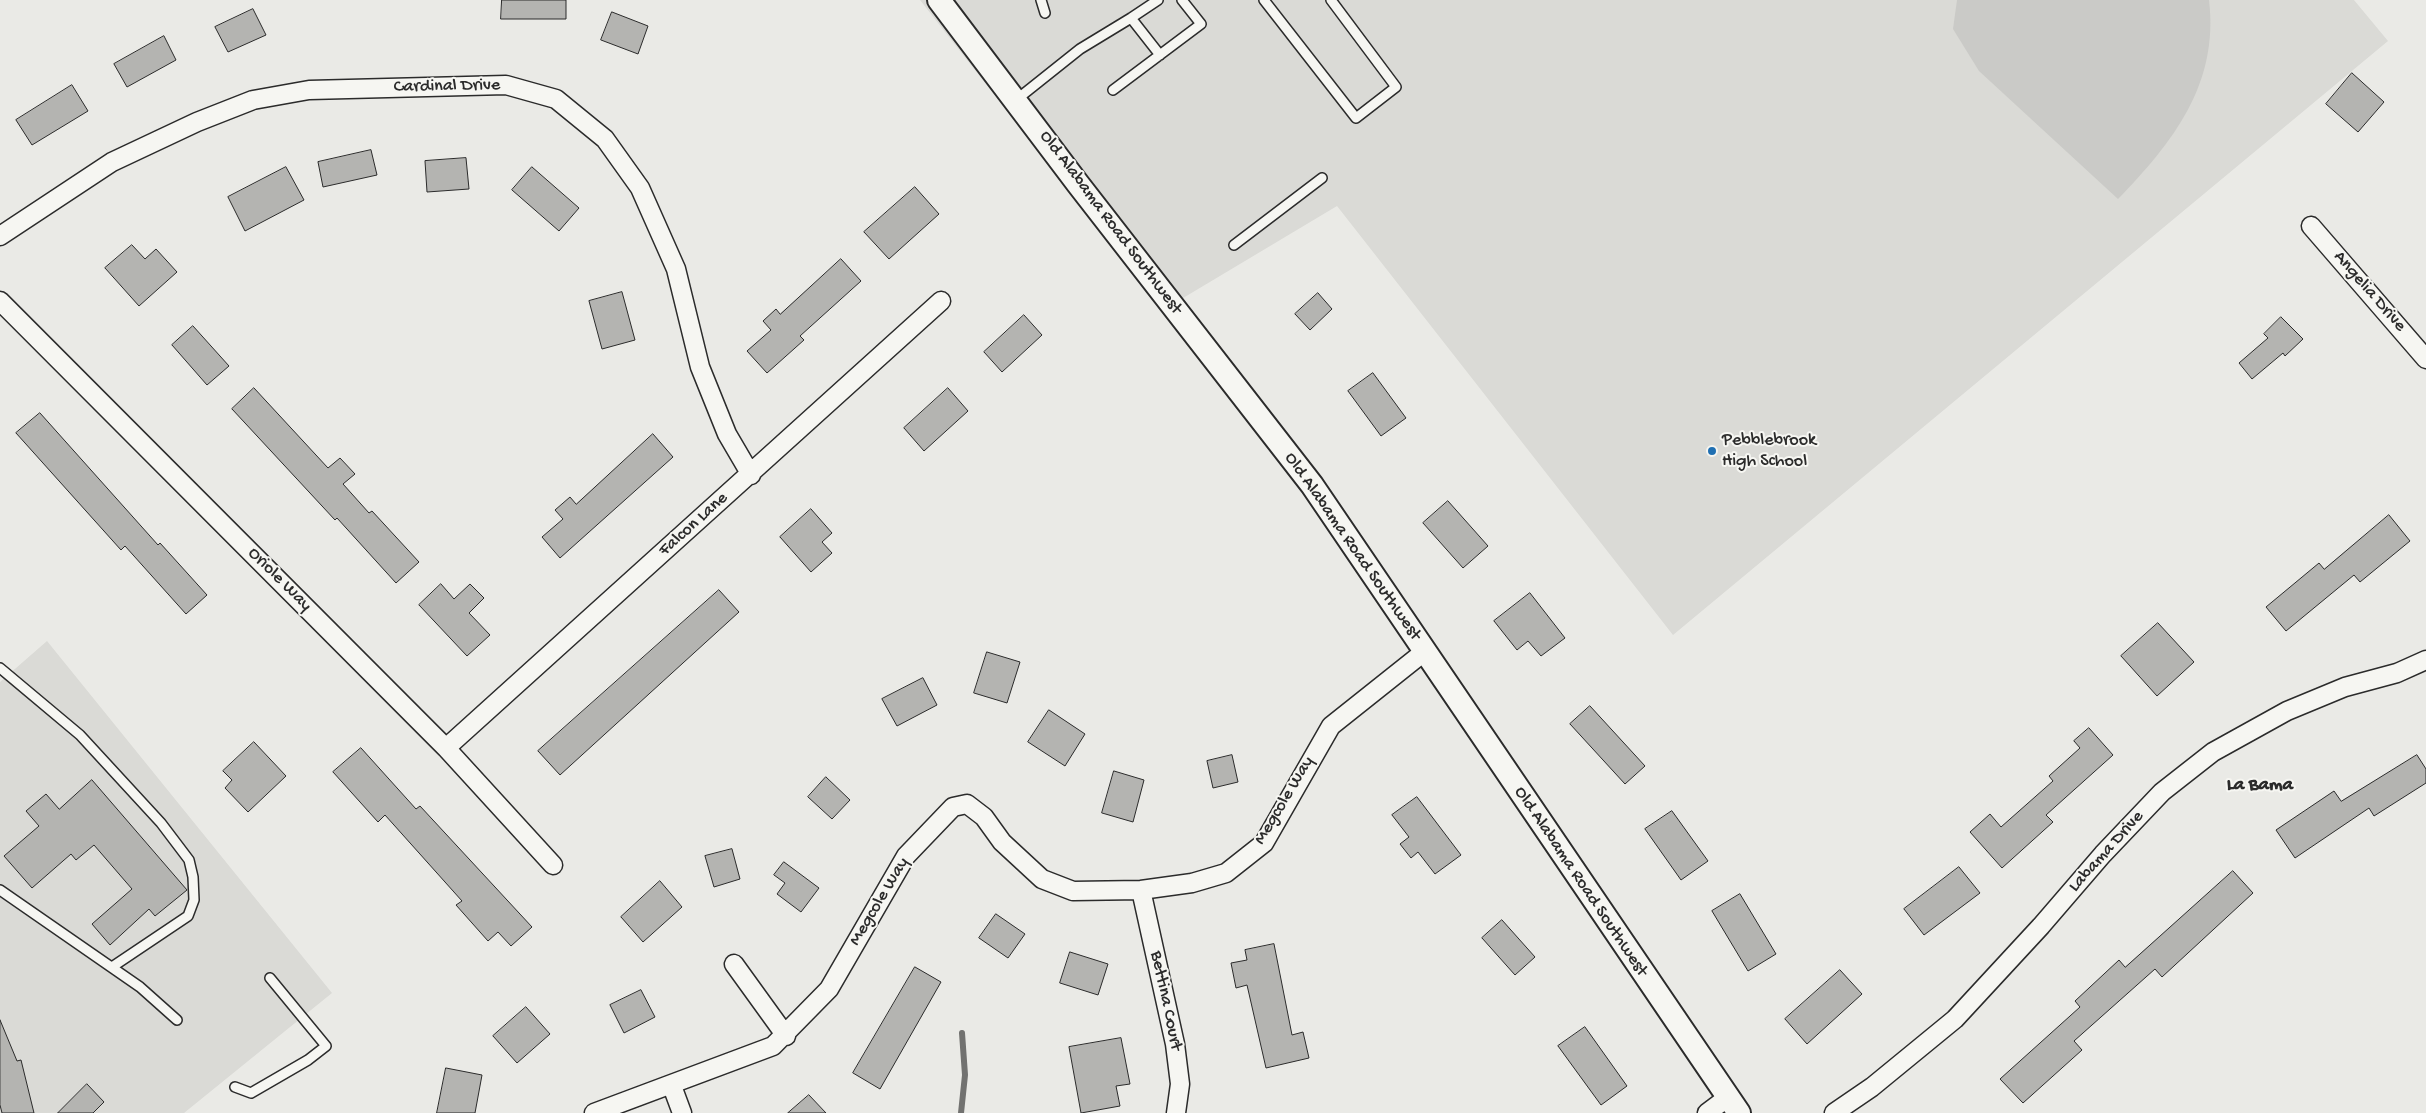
<!DOCTYPE html>
<html>
<head>
<meta charset="utf-8">
<style>
	body { margin:0 }
	canvas { display:block; background:#eaeae6 }
</style>
</head>
<body>
<canvas width="2426" height="1113"></canvas>
<script>
const context = document.querySelector('canvas').getContext('2d');
context.lineJoin = 'round';
function fillPath(path, color) { context.fillStyle = color; context.fill(path, 'evenodd'); }
function strokePath(path, color, width, dash) { context.strokeStyle = color; context.lineWidth = width; context.lineCap = dash ? 'butt' : 'round'; context.setLineDash(dash || []); context.stroke(path); }
function drawText(font, color, halo, rows, align = 'center') {
  context.font = font + ' "Gochi Hand",sans-serif'; context.lineWidth = 4; context.setLineDash([]); context.textBaseline = 'middle'; context.strokeStyle = halo; context.fillStyle = color; for (const [text, x, y, turn = 0] of rows) {
    context.save(); context.translate(x, y); context.rotate((+turn || 0) * Math.PI / 180); context.textAlign = isNaN(turn) ? turn : align; if (halo) context.strokeText(text, 0, 0); context.fillText(text, 0, 0); context.restore();
  }
}
fillPath(new Path2D(`
	M 920,0 L 2354,0 L 2388,41 L 1673,635 L 1337,206 L 1163,310 Z
	M 47,641 L 332,993 L 184,1113 L 0,1113 L 0,682 Z`), '#dadad6');
fillPath(new Path2D(`
	M 1957,0 L 2209,0 C 2219,84 2173,142 2118,199 L 1979,71 L 1953,29 Z`), '#cacac7');
strokePath(new Path2D(`
	M 961,1113 L 965,1075 L 962,1033`), '#727270', 6);
const building = new Path2D(`
	M 502,0 L 566,0 L 566,19 L 501,19 Z
	M 253,9 L 266,35 L 228,52 L 215,27 Z
	M 612,12 L 648,26 L 638,54 L 601,40 Z
	M 164,36 L 176,60 L 127,87 L 114,64 Z
	M 2352,73 L 2384,102 L 2358,132 L 2326,104 Z
	M 72,85 L 88,111 L 32,145 L 16,120 Z
	M 371,150 L 377,175 L 323,187 L 318,162 Z
	M 466,158 L 469,189 L 427,192 L 425,161 Z
	M 286,167 L 304,200 L 245,231 L 228,197 Z
	M 532,167 L 579,208 L 559,231 L 512,190 Z
	M 915,187 L 939,214 L 889,259 L 864,232 Z
	M 132,245 L 145,259 L 156,249 L 177,272 L 139,306 L 105,268 Z
	M 841,259 L 861,281 L 800,336 L 804,340 L 767,373 L 747,351 L 771,330 L 763,321 L 776,309 L 780,314 Z
	M 622,292 L 635,340 L 602,349 L 589,301 Z
	M 1318,293 L 1332,309 L 1310,330 L 1295,314 Z
	M 1024,315 L 1042,335 L 1002,372 L 984,352 Z
	M 2281,317 L 2303,339 L 2285,356 L 2283,353 L 2252,379 L 2239,363 L 2268,338 L 2264,334 Z
	M 193,326 L 229,366 L 207,385 L 172,345 Z
	M 1373,373 L 1406,418 L 1381,436 L 1348,391 Z
	M 254,388 L 328,468 L 340,458 L 355,474 L 343,484 L 369,513 L 372,511 L 419,562 L 396,583 L 337,518 L 335,520 L 232,409 Z
	M 948,388 L 968,411 L 924,451 L 904,428 Z
	M 40,413 L 158,545 L 160,543 L 207,595 L 186,614 L 125,546 L 121,550 L 16,433 Z
	M 653,434 L 673,457 L 560,558 L 542,537 L 563,519 L 555,510 L 570,497 L 576,504 Z
	M 1448,501 L 1488,546 L 1463,568 L 1423,523 Z
	M 811,509 L 832,533 L 822,542 L 832,553 L 811,572 L 780,537 Z
	M 2389,515 L 2410,541 L 2360,582 L 2354,575 L 2286,631 L 2266,607 L 2319,563 L 2324,569 Z
	M 441,584 L 454,599 L 470,584 L 484,598 L 469,613 L 490,635 L 467,656 L 419,605 Z
	M 719,590 L 739,612 L 560,775 L 538,751 Z
	M 1530,593 L 1565,638 L 1541,656 L 1528,641 L 1517,650 L 1494,621 Z
	M 2158,623 L 2194,662 L 2157,696 L 2121,656 Z
	M 987,652 L 1020,662 L 1007,703 L 974,693 Z
	M 923,678 L 937,705 L 897,726 L 882,699 Z
	M 1590,706 L 1645,766 L 1625,784 L 1570,724 Z
	M 1049,710 L 1085,734 L 1065,766 L 1028,742 Z
	M 2089,728 L 2113,755 L 2046,815 L 2053,822 L 2002,868 L 1970,832 L 1990,814 L 2001,827 L 2053,781 L 2049,776 L 2080,748 L 2074,741 Z
	M 254,742 L 286,776 L 248,812 L 225,788 L 232,780 L 223,771 Z
	M 361,748 L 416,809 L 420,806 L 532,927 L 511,946 L 498,932 L 488,941 L 456,905 L 462,901 L 385,815 L 378,822 L 333,772 Z
	M 1232,755 L 1238,782 L 1213,788 L 1207,761 Z
	M 2417,755 L 2426,769 L 2426,783 L 2374,816 L 2369,808 L 2295,858 L 2276,830 L 2334,791 L 2341,801 Z
	M 1114,771 L 1144,780 L 1133,822 L 1102,813 Z
	M 826,777 L 850,800 L 832,819 L 808,797 Z
	M 92,780 L 187,890 L 155,916 L 149,909 L 110,945 L 92,924 L 132,889 L 94,845 L 76,860 L 71,854 L 32,888 L 4,856 L 39,826 L 26,811 L 46,794 L 59,809 Z
	M 1417,797 L 1461,855 L 1435,874 L 1418,852 L 1411,858 L 1400,844 L 1409,837 L 1392,815 Z
	M 1672,811 L 1708,861 L 1681,880 L 1645,829 Z
	M 732,849 L 740,879 L 714,887 L 705,856 Z
	M 784,862 L 819,888 L 801,912 L 777,894 L 785,883 L 774,875 Z
	M 1959,867 L 1980,893 L 1924,935 L 1904,909 Z
	M 2233,871 L 2253,893 L 2162,977 L 2155,969 L 2074,1041 L 2082,1050 L 2023,1103 L 2000,1079 L 2080,1007 L 2075,1001 L 2119,960 L 2125,967 Z
	M 660,881 L 682,907 L 643,942 L 621,917 Z
	M 1740,894 L 1776,954 L 1748,971 L 1712,911 Z
	M 996,914 L 1025,934 L 1008,958 L 979,938 Z
	M 1502,920 L 1535,957 L 1515,975 L 1482,938 Z
	M 1274,944 L 1292,1035 L 1303,1032 L 1309,1058 L 1266,1068 L 1247,985 L 1236,988 L 1231,963 L 1247,960 L 1245,950 Z
	M 1070,952 L 1108,964 L 1098,995 L 1060,983 Z
	M 915,967 L 941,982 L 880,1089 L 853,1073 Z
	M 1840,970 L 1862,994 L 1807,1044 L 1785,1019 Z
	M 641,990 L 655,1017 L 624,1033 L 610,1005 Z
	M 526,1007 L 550,1034 L 517,1063 L 493,1036 Z
	M 0,1020 L 17,1061 L 21,1060 L 34,1113 L 2,1113 L 0,1105 Z
	M 1585,1027 L 1627,1086 L 1601,1105 L 1558,1046 Z
	M 1121,1038 L 1130,1084 L 1116,1086 L 1120,1106 L 1081,1113 L 1069,1047 Z
	M 446,1068 L 482,1075 L 475,1113 L 437,1113 Z
	M 87,1084 L 104,1102 L 93,1113 L 58,1113 Z
	M 809,1095 L 826,1113 L 788,1113 Z`);
fillPath(building, '#b4b4b1');
strokePath(building, '#2b2b2b', 1);
const service = new Path2D(`
	M 1041,0 L 1045,13
	M 1264,0 L 1356,118 L 1396,87 L 1331,0
	M 1131,18 L 1160,55
	M 1113,90 L 1201,24 L 1182,0
	M 1016,100 L 1080,49 L 1131,18 L 1158,0
	M 1234,245 L 1322,178
	M 0,668 L 80,735 L 161,823 L 189,860 L 193,877 L 194,900 L 188,916 L 112,967
	M 0,890 L 140,987 L 177,1020
	M 235,1087 L 251,1093 L 308,1060 L 326,1046 L 270,978`);
const minor = new Path2D(`
	M 2311,226 L 2426,359
	M 0,236 L 112,162 L 197,122 L 253,100 L 309,90 L 506,85 L 556,99 L 605,139 L 640,188 L 676,269 L 700,367 L 727,434 L 751,475
	M 0,301 L 446,748 L 553,865
	M 446,748 L 941,301
	M 1141,890 L 1175,1044 L 1180,1084 L 1176,1113
	M 734,964 L 786,1036
	M 672,1086 L 682,1113
	M 594,1113 L 773,1046 L 829,989 L 906,856 L 953,807 L 967,804 L 984,817 L 1002,842 L 1042,879 L 1073,891 L 1141,890 L 1192,883 L 1226,873 L 1264,843 L 1331,726 L 1424,652
	M 1707,1113 L 1727,1098
	M 1834,1113 L 1872,1087 L 1955,1019 L 2041,926 L 2103,854 L 2162,792 L 2213,752 L 2287,711 L 2345,687 L 2397,673 L 2426,660`);
const tertiary = new Path2D(`
	M 939,0 L 1078,184 L 1312,485 L 1739,1113`);
strokePath(service, '#2b2b2b', 12);
strokePath(minor, '#2b2b2b', 21);
strokePath(tertiary, '#2b2b2b', 26);
strokePath(service, '#f6f6f2', 9);
strokePath(minor, '#f6f6f2', 18);
strokePath(tertiary, '#f6f6f2', 22);
for (const [x, y, r, color] of [
	[1712,451,5,"#1f6fb2"]
]) { const dot = new Path2D(); dot.arc(x, y, r, 0, 2 * Math.PI); context.fillStyle = color; context.fill(dot); strokePath(dot, '#f6f6f2', 2); }
drawText('18px', '#2b2b2b', '#f6f6f2', [
	["Cardinal Drive",447,87,-1],
	["Old Alabama Road Southwest",1110,223,53],
	["Angelia Drive",2369,292,49],
	["Falcon Lane",694,525,-42],
	["Old Alabama Road Southwest",1352,547,55],
	["Oriole Way",279,580,45],
	["Megcole Way",1285,801,-59],
	["Labama Drive",2107,852,-48],
	["Old Alabama Road Southwest",1580,882,56],
	["Megcole Way",880,902,-59],
	["Bettina Court",1165,1001,78]
]);
drawText('18px', '#2b2b2b', '#f6f6f2', [
	["Pebblebrook",1722,441],
	["High School",1722,462]
], 'left');
drawText('bold 19px', '#2b2b2b', '#f6f6f2', [
	["La Bama",2260,786]
]);
</script>
</body>
</html>
